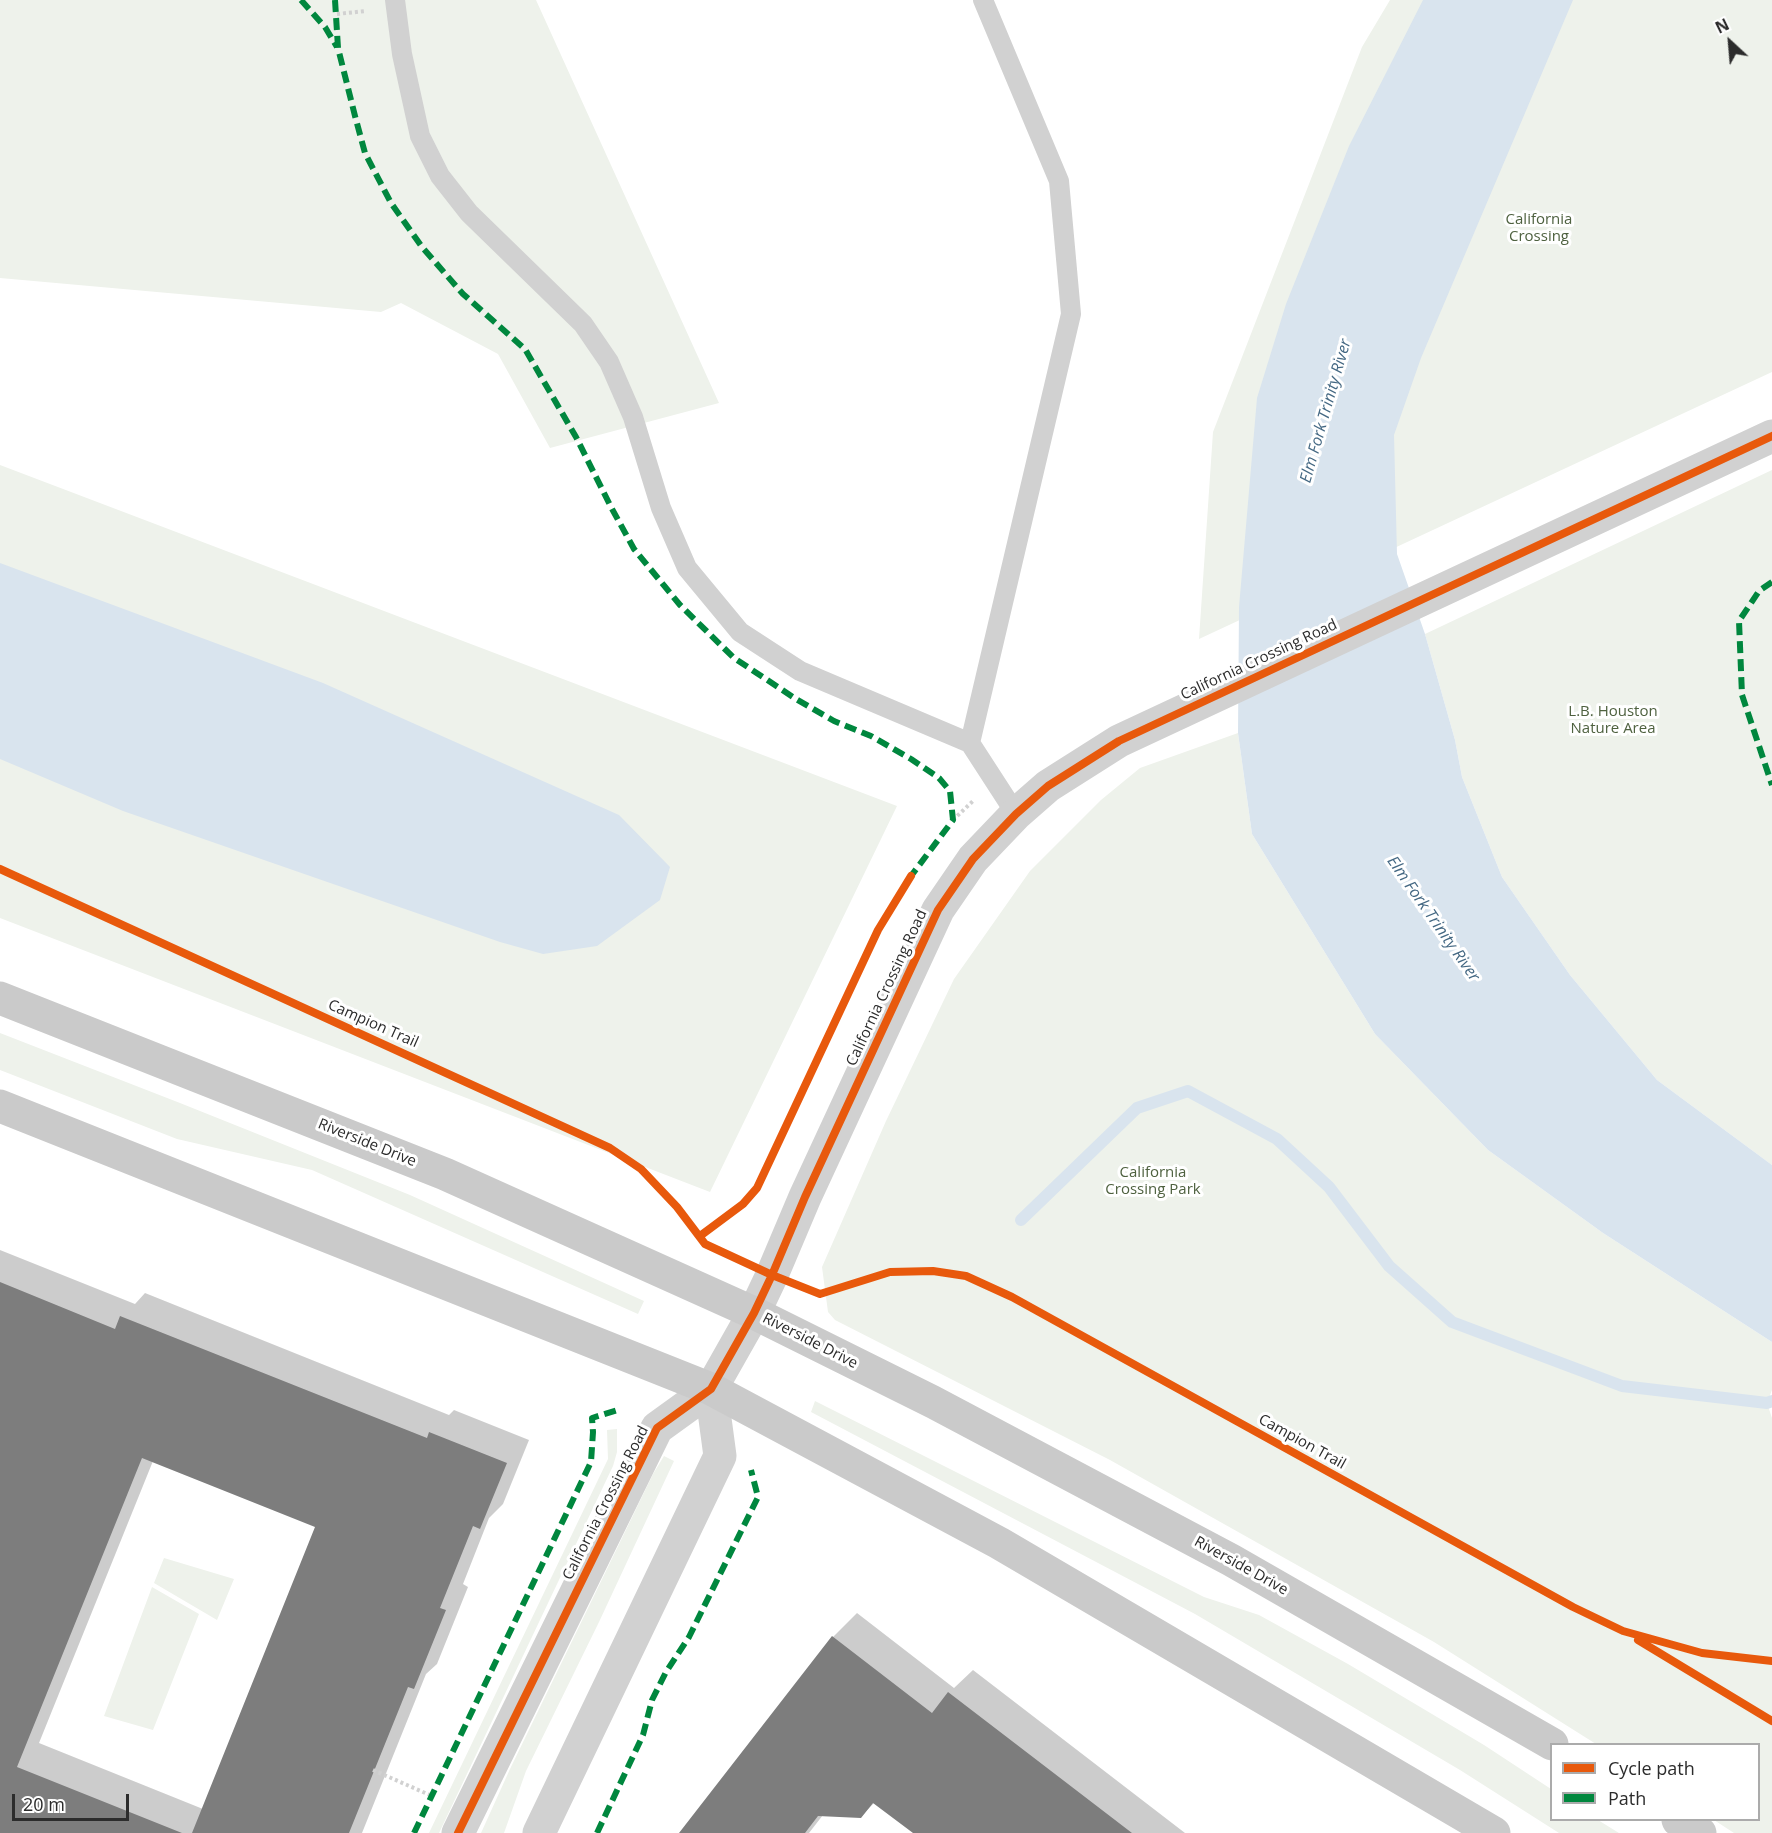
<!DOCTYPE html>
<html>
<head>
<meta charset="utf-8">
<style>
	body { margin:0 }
	#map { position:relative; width:1772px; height:1833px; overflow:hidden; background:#fff; font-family:"Open Sans",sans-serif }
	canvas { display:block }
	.legend { position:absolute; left:1550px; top:1743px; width:210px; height:78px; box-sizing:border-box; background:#fff; border:2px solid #ababab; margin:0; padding:8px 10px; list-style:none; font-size:18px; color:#2c2c2c }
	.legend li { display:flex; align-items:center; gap:12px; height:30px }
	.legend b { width:30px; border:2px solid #ababab }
	.north { position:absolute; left:1700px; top:12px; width:60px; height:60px; -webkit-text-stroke:4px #fff; paint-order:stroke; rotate:334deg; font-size:16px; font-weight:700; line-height:24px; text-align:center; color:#2c2c2c }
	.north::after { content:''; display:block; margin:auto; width:21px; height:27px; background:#2c2c2c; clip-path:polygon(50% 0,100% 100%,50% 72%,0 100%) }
	.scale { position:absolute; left:12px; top:1794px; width:117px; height:27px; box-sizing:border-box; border:3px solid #2c2c2c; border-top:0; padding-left:8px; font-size:18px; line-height:21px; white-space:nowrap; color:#2c2c2c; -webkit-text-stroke:4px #fff; paint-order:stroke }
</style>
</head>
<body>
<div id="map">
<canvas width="1772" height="1833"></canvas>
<ul class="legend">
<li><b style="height:8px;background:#e8590c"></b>Cycle path</li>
<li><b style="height:8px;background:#00873e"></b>Path</li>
</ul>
<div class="north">N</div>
<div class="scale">20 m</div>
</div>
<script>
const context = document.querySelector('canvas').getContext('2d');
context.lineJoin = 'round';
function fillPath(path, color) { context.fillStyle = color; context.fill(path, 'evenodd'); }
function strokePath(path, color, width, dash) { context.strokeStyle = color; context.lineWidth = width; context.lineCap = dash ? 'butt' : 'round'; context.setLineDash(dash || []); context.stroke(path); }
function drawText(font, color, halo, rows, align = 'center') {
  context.font = font + ' "Open Sans",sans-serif'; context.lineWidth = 6; context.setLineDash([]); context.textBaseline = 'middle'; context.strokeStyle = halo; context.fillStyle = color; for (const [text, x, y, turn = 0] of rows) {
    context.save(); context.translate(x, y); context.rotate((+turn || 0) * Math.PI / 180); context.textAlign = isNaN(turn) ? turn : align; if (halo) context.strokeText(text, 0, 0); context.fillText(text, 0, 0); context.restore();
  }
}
fillPath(new Path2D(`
	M 0,0 L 536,0 L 719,403 L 550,448 L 498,354 L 401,303 L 381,312 L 0,278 Z
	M 1390,0 L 1772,0 L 1772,372 L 1199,639 L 1213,432 L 1362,47 Z
	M 0,465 L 897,806 L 710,1192 L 0,918 Z
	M 1772,470 L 1772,1165 L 1657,1080 L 1570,975 L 1502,877 L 1462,777 L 1455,740 L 1425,634 Z
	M 1238,733 L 1252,834 L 1375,1034 L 1488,1150 L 1603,1233 L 1772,1342 L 1772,1390 L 1767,1403 L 1772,1418 L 1772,1833 L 1734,1833 L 1714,1820 L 1758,1820 L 1758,1744 L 1596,1744 L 1434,1642 L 1110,1460 L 835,1320 L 828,1312 L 822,1267 L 886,1121 L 954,979 L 1030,871 L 1101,800 L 1140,768 Z
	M 0,1033 L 180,1103 L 410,1195 L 644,1301 L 638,1314 L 312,1170 L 177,1139 L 0,1070 Z
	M 815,1401 L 1204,1597 L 1259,1615 L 1348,1664 L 1484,1745 L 1551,1789 L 1552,1820 L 1598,1820 L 1619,1833 L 1559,1833 L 1460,1770 L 1195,1614 L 811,1412 Z
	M 617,1429 L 617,1452 L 613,1466 L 439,1833 L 429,1833 L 608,1459 L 607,1430 Z
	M 664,1456 L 674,1461 L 599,1622 L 526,1771 L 504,1833 L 481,1833 L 510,1769 L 653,1474 Z
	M 164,1558 L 234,1579 L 217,1620 L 154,1583 Z
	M 152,1587 L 199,1614 L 153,1730 L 104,1716 Z`), '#eef2eb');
fillPath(new Path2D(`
	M 1423,0 L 1573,0 L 1421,358 L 1394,435 L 1397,554 L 1425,634 L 1455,740 L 1462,777 L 1502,877 L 1570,975 L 1657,1080 L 1772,1165 L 1772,1342 L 1603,1233 L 1488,1150 L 1375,1034 L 1252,834 L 1238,733 L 1239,607 L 1257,398 L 1286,304 L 1349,146 Z
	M 0,563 L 323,683 L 619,815 L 670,867 L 660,900 L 597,946 L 543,954 L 500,942 L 123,811 L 0,759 Z`), '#d9e4ee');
fillPath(new Path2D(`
	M 0,1250 L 135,1304 L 145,1293 L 449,1415 L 454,1410 L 529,1440 L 503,1504 L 489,1518 L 463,1584 L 468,1587 L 437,1664 L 426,1674 L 362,1833 L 0,1833 ZM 153,1461 L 317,1526 L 203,1809 L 39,1743 Z
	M 857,1613 L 954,1688 L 973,1670 L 1185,1833 L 915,1833 L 875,1802 L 860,1817 L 823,1815 L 809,1833 L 681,1833 L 833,1637 Z`), '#0003');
strokePath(new Path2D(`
	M 1021,1220 L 1137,1108 L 1188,1091 L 1277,1139 L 1329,1187 L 1389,1266 L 1452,1322 L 1622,1386 L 1767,1403 L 1772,1401`), '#d9e4ee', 12);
fillPath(new Path2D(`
	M 0,1282 L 115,1329 L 120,1316 L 427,1438 L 429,1432 L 507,1463 L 480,1529 L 473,1526 L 440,1608 L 446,1610 L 414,1689 L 408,1687 L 349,1833 L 192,1833 L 315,1527 L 142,1458 L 17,1767 L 182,1833 L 0,1833 Z
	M 832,1636 L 932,1713 L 948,1692 L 1132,1833 L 913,1833 L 873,1803 L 861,1818 L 818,1816 L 805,1833 L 679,1833 Z`), '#7d7d7d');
strokePath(new Path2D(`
	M 337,14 L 366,11
	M 953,820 L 973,801
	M 700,1236 L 743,1204 L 757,1188 L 878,930 L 911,876
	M 373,1770 L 432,1796`), '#d1d1d1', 4, [3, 3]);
strokePath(new Path2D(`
	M 395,0 L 402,54 L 420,136 L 440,176 L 469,213 L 583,324 L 609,362 L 633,417 L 661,508 L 687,568 L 740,632 L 800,671 L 970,743 L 1016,814
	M 970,743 L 1071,314 L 1059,181 L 983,0`), '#d1d1d1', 20);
strokePath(new Path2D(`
	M 458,1833 L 657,1428 L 711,1389 L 754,1313 L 772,1275 L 805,1197 L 938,910 L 973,859 L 1016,814 L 1048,786 L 1119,741 L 1772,436
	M 539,1833 L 720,1456 L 711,1389`), '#d1d1d1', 33);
strokePath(new Path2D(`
	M 0,998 L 445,1174 L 754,1313 L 933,1402 L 1231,1560 L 1552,1744
	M 0,1106 L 711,1389 L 999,1543 L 1494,1833
	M 1678,1820 L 1700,1833`), '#cacaca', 33);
strokePath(new Path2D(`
	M 301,0 L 325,27 L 337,47
	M 335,0 L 338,48 L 355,116 L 365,153 L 391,203 L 422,247 L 463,294 L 525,349 L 576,437 L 611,507 L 634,549 L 680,605 L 734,658 L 796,699 L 834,721 L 871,736 L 911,759 L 939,778 L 950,791 L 953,820 L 911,876
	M 1772,582 L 1759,591 L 1739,621 L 1742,695 L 1772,785
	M 414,1833 L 591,1462 L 593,1432 L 592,1418 L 618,1410
	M 597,1833 L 643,1735 L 652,1700 L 666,1672 L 689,1637 L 758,1497 L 751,1470`), '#00873e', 6, [12, 6]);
strokePath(new Path2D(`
	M 0,869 L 610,1148 L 641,1169 L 677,1207 L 705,1244 L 772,1275 L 820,1294 L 890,1272 L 933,1271 L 966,1276 L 1012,1297 L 1573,1607 L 1623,1631 L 1702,1653 L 1772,1661
	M 700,1236 L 743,1204 L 757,1188 L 878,930 L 911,876
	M 1638,1640 L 1772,1721
	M 458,1833 L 657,1428 L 711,1389 L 754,1313 L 772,1275 L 805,1197 L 938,910 L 973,859 L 1016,814 L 1048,786 L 1119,741 L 1772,436`), '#e8590c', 8);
drawText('15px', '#4e613f', '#fff', [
	["California",1539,220],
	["Crossing",1539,237],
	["L.B. Houston",1613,712],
	["Nature Area",1613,729],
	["California",1153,1173],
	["Crossing Park",1153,1190]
]);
drawText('15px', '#2c2c2c', '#fff', [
	["California Crossing Road",1259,660,-25],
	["California Crossing Road",887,988,-65],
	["Campion Trail",373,1024,24],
	["Riverside Drive",367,1143,22],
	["Riverside Drive",810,1341,27],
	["Campion Trail",1302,1442,29],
	["California Crossing Road",606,1503,-63],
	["Riverside Drive",1241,1566,29]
]);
drawText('italic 16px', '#446883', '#fff', [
	["Elm Fork Trinity River",1326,411,-74],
	["Elm Fork Trinity River",1433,919,55]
]);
</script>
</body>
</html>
